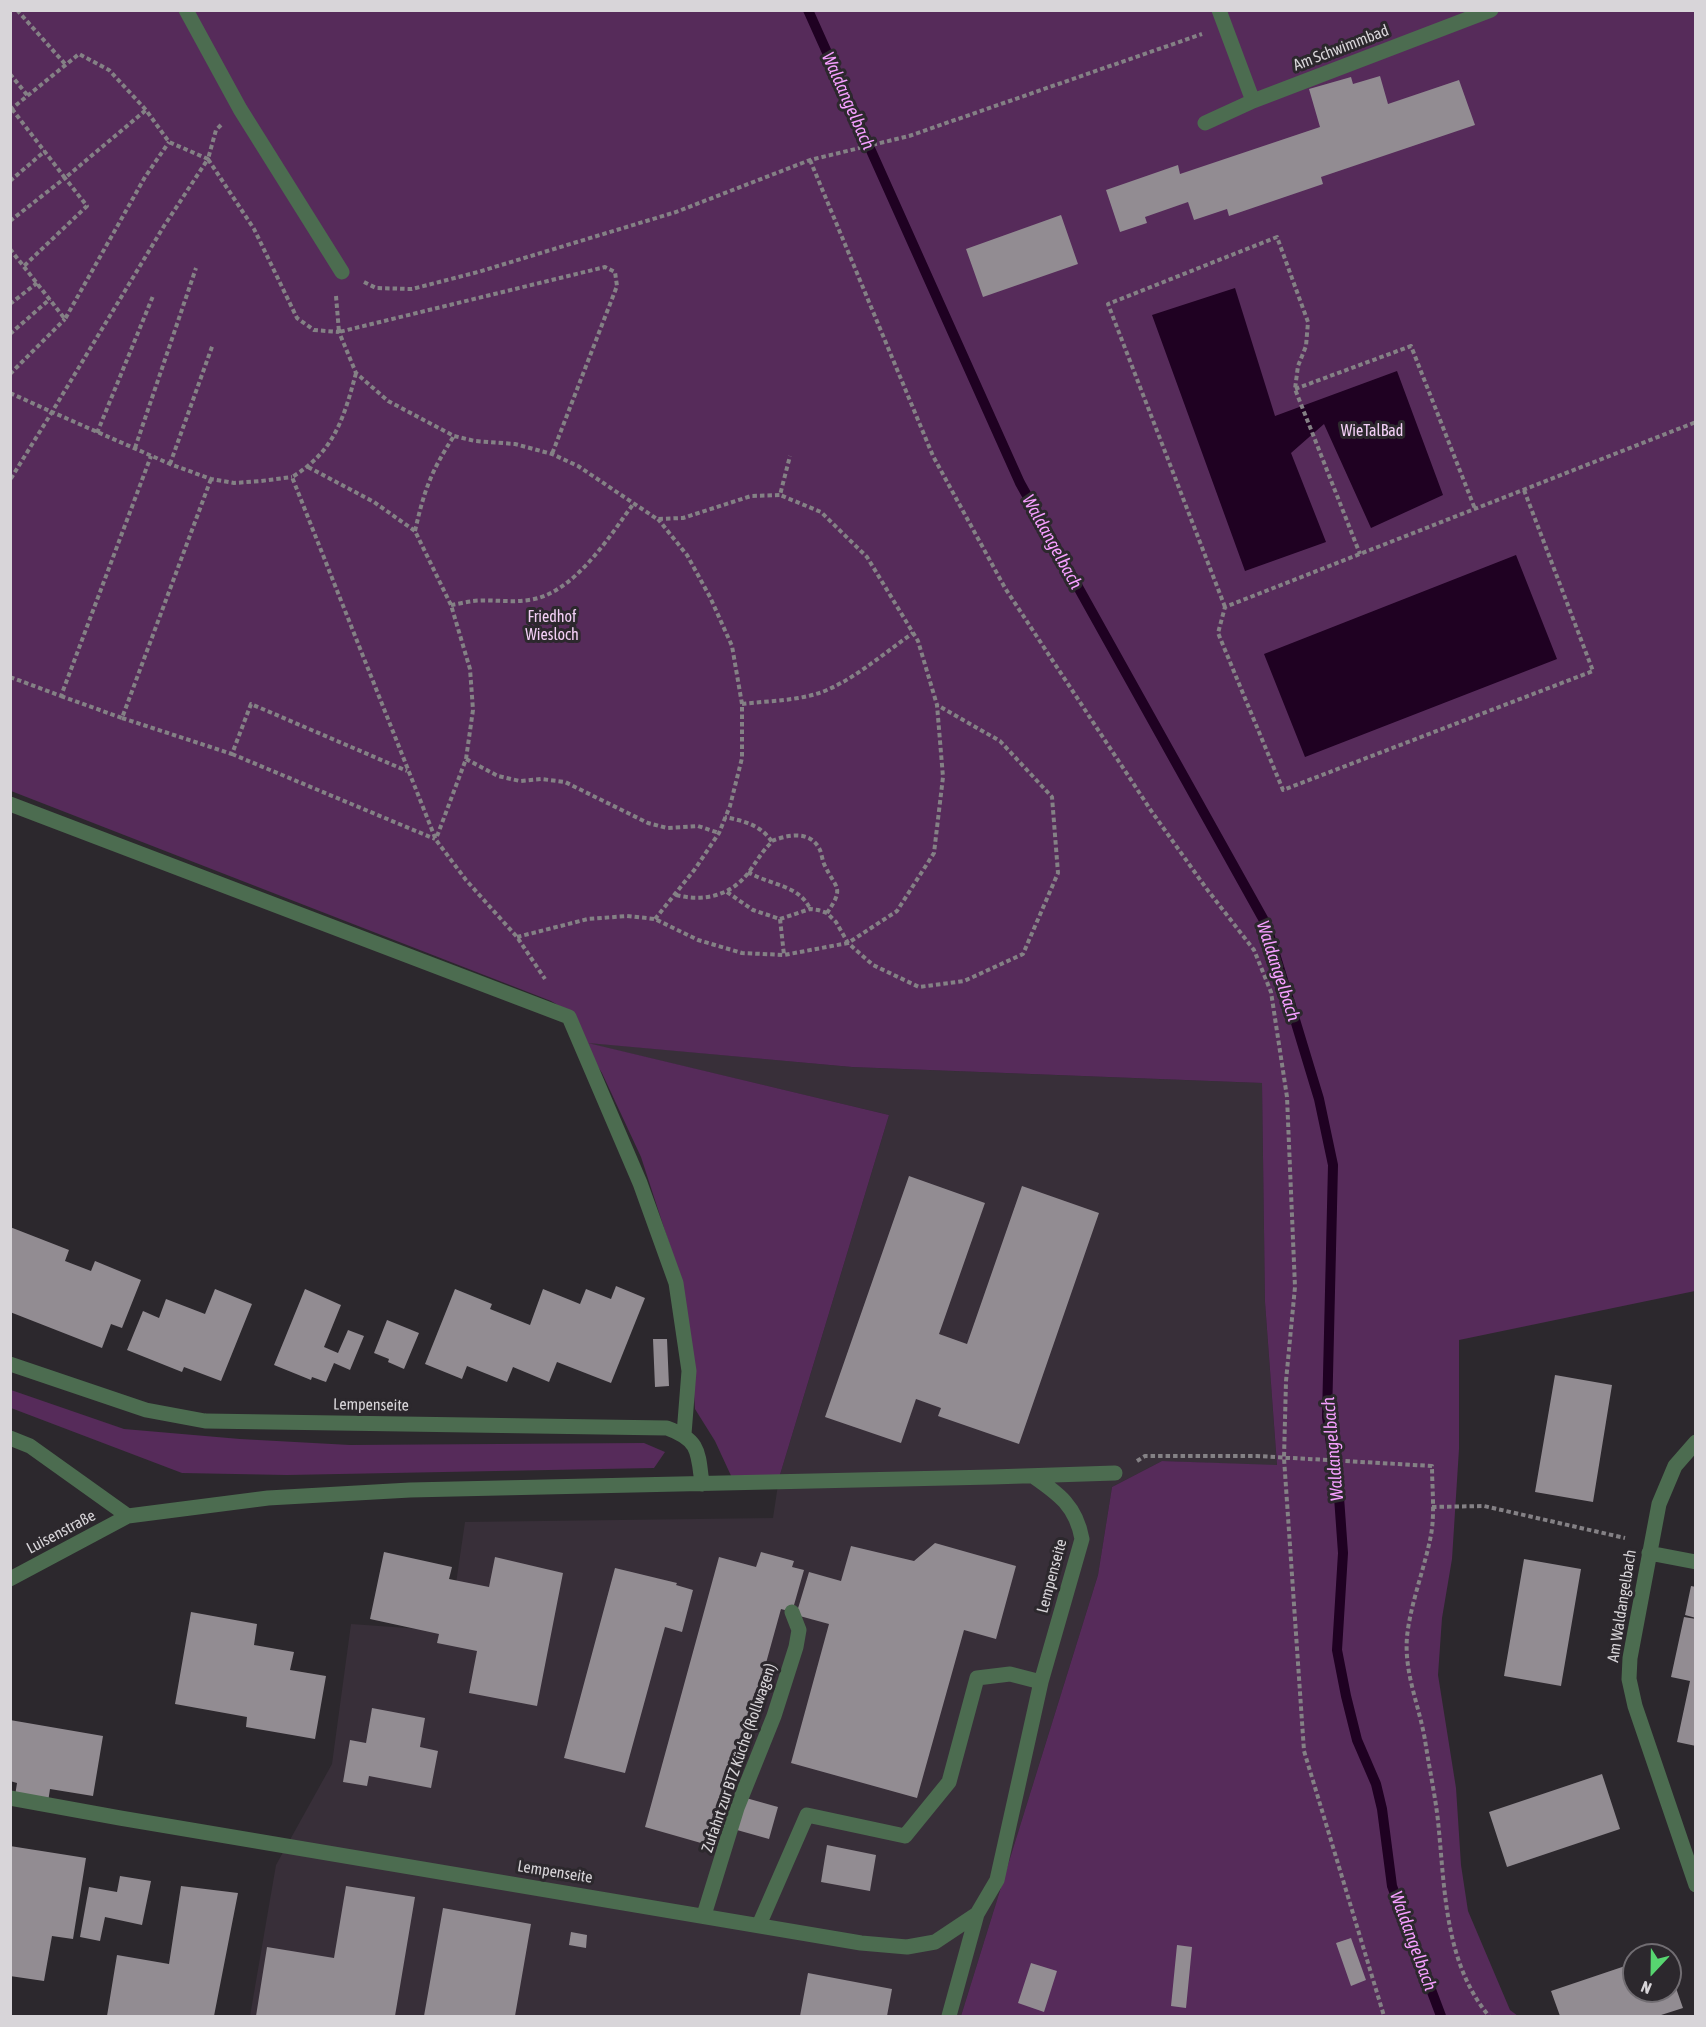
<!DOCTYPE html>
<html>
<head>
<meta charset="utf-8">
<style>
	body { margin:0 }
	#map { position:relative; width:1706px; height:2027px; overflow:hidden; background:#2c282d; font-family:"Asap Condensed",sans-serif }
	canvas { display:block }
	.frame { position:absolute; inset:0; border:12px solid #d8d5d9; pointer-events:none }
	.north { position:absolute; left:1622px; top:1943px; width:60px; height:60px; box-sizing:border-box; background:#2c282d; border:2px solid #716d72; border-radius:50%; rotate:202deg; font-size:16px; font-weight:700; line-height:24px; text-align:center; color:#d8d5d9 }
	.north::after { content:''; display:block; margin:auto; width:21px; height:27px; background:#57d570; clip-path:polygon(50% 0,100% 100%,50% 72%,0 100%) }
</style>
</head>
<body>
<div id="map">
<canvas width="1706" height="2027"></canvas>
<div class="frame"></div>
<div class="north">N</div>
</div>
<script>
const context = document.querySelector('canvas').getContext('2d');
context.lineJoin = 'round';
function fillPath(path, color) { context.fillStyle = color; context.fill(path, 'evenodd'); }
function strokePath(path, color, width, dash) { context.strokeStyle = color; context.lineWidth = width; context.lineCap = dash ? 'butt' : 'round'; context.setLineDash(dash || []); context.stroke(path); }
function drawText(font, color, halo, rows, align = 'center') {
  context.font = font + ' "Asap Condensed",sans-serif'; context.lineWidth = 6; context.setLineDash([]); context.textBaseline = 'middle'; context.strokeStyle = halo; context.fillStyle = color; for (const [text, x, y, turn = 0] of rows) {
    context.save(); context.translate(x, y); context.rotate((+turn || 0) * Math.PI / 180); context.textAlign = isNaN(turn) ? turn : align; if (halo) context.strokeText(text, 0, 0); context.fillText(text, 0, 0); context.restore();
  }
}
fillPath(new Path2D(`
	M 582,1042 L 852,1067 L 1262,1083 L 1265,1302 L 1277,1466 L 1162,1461 L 1112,1487 L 1098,1575 L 961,2016 L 250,2016 L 276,1865 L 332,1764 L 351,1624 L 449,1631 L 465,1522 L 773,1518 L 779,1478 L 889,1115 Z`), '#382f39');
fillPath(new Path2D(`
	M 10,11 L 1695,11 L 1695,1291 L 1459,1340 L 1459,1449 L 1452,1559 L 1442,1618 L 1438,1675 L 1456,1788 L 1461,1865 L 1468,1911 L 1510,2010 L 1518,2016 L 961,2016 L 1098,1575 L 1112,1487 L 1162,1461 L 1277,1465 L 1265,1302 L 1262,1083 L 852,1067 L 588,1043 L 889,1115 L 779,1478 L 733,1480 L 715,1441 L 695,1409 L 691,1347 L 679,1274 L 641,1157 L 602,1073 L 582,1042 L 573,1014 L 551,1001 L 11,791 Z
	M 11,1390 L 124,1429 L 240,1439 L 350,1445 L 644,1443 L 665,1452 L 654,1468 L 287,1475 L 182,1473 L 11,1408 Z`), '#562b5a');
fillPath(new Path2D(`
	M 1235,288 L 1275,416 L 1397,371 L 1443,495 L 1371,528 L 1324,424 L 1291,453 L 1326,542 L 1245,571 L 1152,315 Z
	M 1516,555 L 1557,659 L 1305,757 L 1264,654 Z`), '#1f0122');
strokePath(new Path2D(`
	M 808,10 L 1020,483 L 1266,924 L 1319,1099 L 1333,1165 L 1327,1417 L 1339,1497 L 1343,1553 L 1337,1650 L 1346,1696 L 1357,1740 L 1376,1784 L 1382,1809 L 1392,1886 L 1441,2016`), '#1f0122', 10);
fillPath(new Path2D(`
	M 1380,76 L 1388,104 L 1459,80 L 1475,125 L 1321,177 L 1323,184 L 1229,216 L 1227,209 L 1194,220 L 1188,202 L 1145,217 L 1147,223 L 1120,232 L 1106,190 L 1178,165 L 1180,174 L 1320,127 L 1309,89 L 1351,77 L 1353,84 Z
	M 1061,215 L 1078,264 L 983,297 L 966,249 Z
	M 909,1176 L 985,1203 L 939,1334 L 967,1344 L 1022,1186 L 1099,1213 L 1019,1444 L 938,1416 L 941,1408 L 916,1399 L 901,1443 L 825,1417 Z
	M 10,1227 L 69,1250 L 65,1261 L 91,1271 L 95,1261 L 141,1280 L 122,1328 L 111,1324 L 102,1348 L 10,1312 Z
	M 616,1286 L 645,1298 L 611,1383 L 557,1362 L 549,1382 L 513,1367 L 507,1382 L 467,1366 L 462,1379 L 425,1364 L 455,1289 L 492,1304 L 490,1309 L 530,1325 L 543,1289 L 580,1304 L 586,1289 L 611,1299 Z
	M 215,1289 L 252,1304 L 221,1381 L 184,1367 L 182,1372 L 127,1350 L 143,1311 L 159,1318 L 166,1299 L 205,1314 Z
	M 305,1289 L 341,1305 L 324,1347 L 338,1353 L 348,1330 L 364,1336 L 350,1370 L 334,1363 L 326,1382 L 312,1377 L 311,1380 L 274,1365 Z
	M 387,1320 L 419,1333 L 404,1369 L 388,1362 L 389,1359 L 374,1353 Z
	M 653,1339 L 667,1339 L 669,1386 L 655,1387 Z
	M 1555,1375 L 1612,1385 L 1593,1502 L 1535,1492 Z
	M 935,1543 L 1016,1566 L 996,1639 L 964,1630 L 917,1798 L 791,1763 L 829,1624 L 796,1615 L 809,1572 L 841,1581 L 851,1546 L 914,1561 Z
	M 384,1552 L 452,1567 L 449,1579 L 489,1587 L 495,1557 L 563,1573 L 537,1706 L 469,1693 L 477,1651 L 437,1643 L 439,1634 L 370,1619 Z
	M 761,1552 L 794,1561 L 792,1567 L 804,1570 L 792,1612 L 781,1609 L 715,1847 L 645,1827 L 719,1557 L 756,1567 Z
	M 1524,1559 L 1581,1569 L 1561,1686 L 1504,1676 Z
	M 615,1568 L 677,1583 L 676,1585 L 693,1590 L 682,1632 L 665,1627 L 625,1773 L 564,1758 Z
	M 1691,1586 L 1696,1587 L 1696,1618 L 1685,1615 Z
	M 191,1612 L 257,1624 L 254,1645 L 294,1652 L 290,1670 L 326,1676 L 315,1739 L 246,1727 L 247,1717 L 175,1704 Z
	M 1684,1617 L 1696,1619 L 1696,1746 L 1677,1742 L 1690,1681 L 1671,1677 Z
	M 372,1708 L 425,1718 L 420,1747 L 438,1751 L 431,1788 L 369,1776 L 367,1786 L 343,1782 L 350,1740 L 366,1743 Z
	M 10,1720 L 103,1736 L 93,1796 L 50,1789 L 48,1802 L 15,1796 L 17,1783 L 10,1781 Z
	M 1602,1774 L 1620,1829 L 1507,1867 L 1489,1812 Z
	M 746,1798 L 778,1807 L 769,1839 L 737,1830 Z
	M 827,1845 L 876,1855 L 870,1891 L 821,1882 Z
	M 10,1846 L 86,1858 L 73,1939 L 52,1936 L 44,1981 L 10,1976 Z
	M 120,1876 L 151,1881 L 142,1925 L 105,1917 L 100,1941 L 80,1937 L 89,1887 L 117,1892 Z
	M 181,1886 L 238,1893 L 214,2016 L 107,2016 L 117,1955 L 169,1964 Z
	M 346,1886 L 415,1897 L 395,2016 L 256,2016 L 267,1947 L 334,1958 Z
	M 443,1908 L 531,1924 L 515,2016 L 424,2016 Z
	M 571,1932 L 587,1935 L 586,1948 L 569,1945 Z
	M 1351,1938 L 1366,1980 L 1351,1986 L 1336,1943 Z
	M 1177,1945 L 1192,1947 L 1186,2008 L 1171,2006 Z
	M 1031,1963 L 1057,1971 L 1044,2012 L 1018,2003 Z
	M 1634,1963 L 1634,1991 L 1670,1991 L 1670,1971 L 1683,2008 L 1658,2016 L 1560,2016 L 1551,1991 Z
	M 808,1973 L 892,1989 L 887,2016 L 800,2016 Z`), '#928c92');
strokePath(new Path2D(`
	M 17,10 L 66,65
	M 10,74 L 28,96
	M 12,109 L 65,178 L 146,110
	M 10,110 L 79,54 L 109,70 L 146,110 L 169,142 L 208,159 L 164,226 L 52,412 L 170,464 L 211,479 L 234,483 L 261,481 L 292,477
	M 221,125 L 216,130 L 208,159 L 254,229 L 297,318 L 314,330 L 339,332 L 356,373 L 388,401 L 454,436 L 475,441 L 515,444 L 552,454 L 578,466 L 657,519 L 683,518 L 751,496 L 780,495 L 790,456
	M 810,160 L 933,456 L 1005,588 L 1152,812 L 1206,888 L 1254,950 L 1271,992 L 1287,1097 L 1295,1287 L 1286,1381 L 1284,1458 L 1304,1751 L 1384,2016
	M 10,181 L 45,151
	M 10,221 L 65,178 L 87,206 L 24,266
	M 10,249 L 65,319 L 145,177 L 169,142
	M 364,282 L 376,288 L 412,289 L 478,272 L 676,212 L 810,160 L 909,136 L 1202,34
	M 336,296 L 339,332 L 605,267 L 615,272 L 617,286 L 552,454
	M 10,304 L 37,283
	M 10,334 L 50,299
	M 356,373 C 344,418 334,452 292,477 L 436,840 L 466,880 L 517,937 L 545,979
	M 10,374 L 65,319
	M 1295,389 L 1411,346 L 1475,509
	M 10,393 L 52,412 L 10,480
	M 97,433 L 153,296
	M 135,448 L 196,268
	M 170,464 L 213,344
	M 308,467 L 374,502 L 415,531 L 451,605 L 470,669 L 473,710 L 466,759 L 436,839
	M 1524,490 L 1593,671 L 1283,790 L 1218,633 L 1225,607 L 1696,422
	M 415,531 C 424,491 431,471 454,436
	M 451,605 C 458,604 466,602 473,601 C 492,599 510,603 529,600 C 574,594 609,537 634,503
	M 1225,607 L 1108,304 L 1277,237 L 1308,322 L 1306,346 L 1298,366 L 1295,389 L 1360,554
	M 10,677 L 61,696 L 151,456
	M 61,696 L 122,718 L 211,479
	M 742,704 C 766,701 792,701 816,694 C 849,684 884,653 913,633
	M 122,718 L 232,754 L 251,704 L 407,771
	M 232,754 L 435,839
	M 466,759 L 498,776 L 520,781 L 541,779 L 565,782 L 648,823 L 667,828 L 698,826 L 719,833
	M 772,841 C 787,835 809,830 819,848 C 822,853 822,861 825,866 C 836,889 845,887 827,913
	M 748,872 C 769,885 800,885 810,909
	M 727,892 L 753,910 L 780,919 L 810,909 L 818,910 L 827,913 L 836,922 L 848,943 L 873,965 L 919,987 L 964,981 L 1023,954 L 1058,873 L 1052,797 L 1000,741 L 937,705
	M 676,895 C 703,902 731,896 749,872 C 757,861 762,851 772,842 C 761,825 744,821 725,817
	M 655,919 L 695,869 L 719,833 L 730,806 L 742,758 L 742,704 L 732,646 L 710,597 L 687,555 L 658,519
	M 780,919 L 784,955
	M 517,937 L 588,919 L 627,916 L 655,919 L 698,940 L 742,953 L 784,955 L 848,943 L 897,911 L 934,853 L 943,777 L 937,705 L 918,641 L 867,557 L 821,512 L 780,495
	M 1137,1461 L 1145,1456 L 1257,1456 L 1432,1466 C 1432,1488 1435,1513 1431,1535 C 1425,1567 1410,1605 1407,1637 C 1404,1673 1419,1705 1425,1740 C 1429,1767 1435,1794 1438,1821 C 1445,1888 1444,1962 1489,2016
	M 1432,1507 L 1484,1506 L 1625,1538`), '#848185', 4, [4.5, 3]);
strokePath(new Path2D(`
	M 186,10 L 240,109 L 342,272
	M 1219,10 L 1253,101
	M 1205,123 L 1253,101 L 1491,10
	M 10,804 L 569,1017 L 640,1183 L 676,1283 L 689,1371 L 684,1434
	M 10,1364 L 146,1410 L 205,1421 L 667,1428 C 700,1440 698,1452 702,1484
	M 10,1438 L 30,1446 L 128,1516 L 268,1498 L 410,1490 L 992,1477 L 1115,1473
	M 1696,1442 L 1675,1466 L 1659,1504 L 1630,1658 L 1629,1679 L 1635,1706 L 1696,1885
	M 1649,1553 L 1696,1562
	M 10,1579 L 128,1516
	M 10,1798 L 120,1818 L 861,1943 L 907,1947 L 935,1942 L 977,1914 L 997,1880 L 1041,1682 L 1082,1539 C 1076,1506 1059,1494 1033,1476
	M 704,1915 L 737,1808 L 774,1716 L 796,1647 L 799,1630 L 792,1612
	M 759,1925 L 807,1815 L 905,1836 L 949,1782 L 977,1678 L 1010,1674 L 1041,1682
	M 949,2016 L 977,1914`), '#4c6c50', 15);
drawText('16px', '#d8d5d9', '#2c282d', [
	["Am Schwimmbad",1341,48,-21],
	["Lempenseite",371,1405,1],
	["Luisenstraße",61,1532,-28],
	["Lempenseite",1052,1576,-75],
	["Am Waldangelbach",1622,1606,-81],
	["Zufahrt zur BTZ Küche (Rollwagen)",739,1758,-71],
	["Lempenseite",555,1872,9]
]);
drawText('16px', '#f3cff6', '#2c282d', [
	["WieTalBad",1372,431],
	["Friedhof",552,617],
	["Wiesloch",552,635]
]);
drawText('italic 18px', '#f69fff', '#2c282d', [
	["Waldangelbach",848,101,66],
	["Waldangelbach",1052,542,61],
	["Waldangelbach",1278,971,72],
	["Waldangelbach",1333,1449,-95],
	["Waldangelbach",1413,1941,70]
]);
</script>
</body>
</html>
